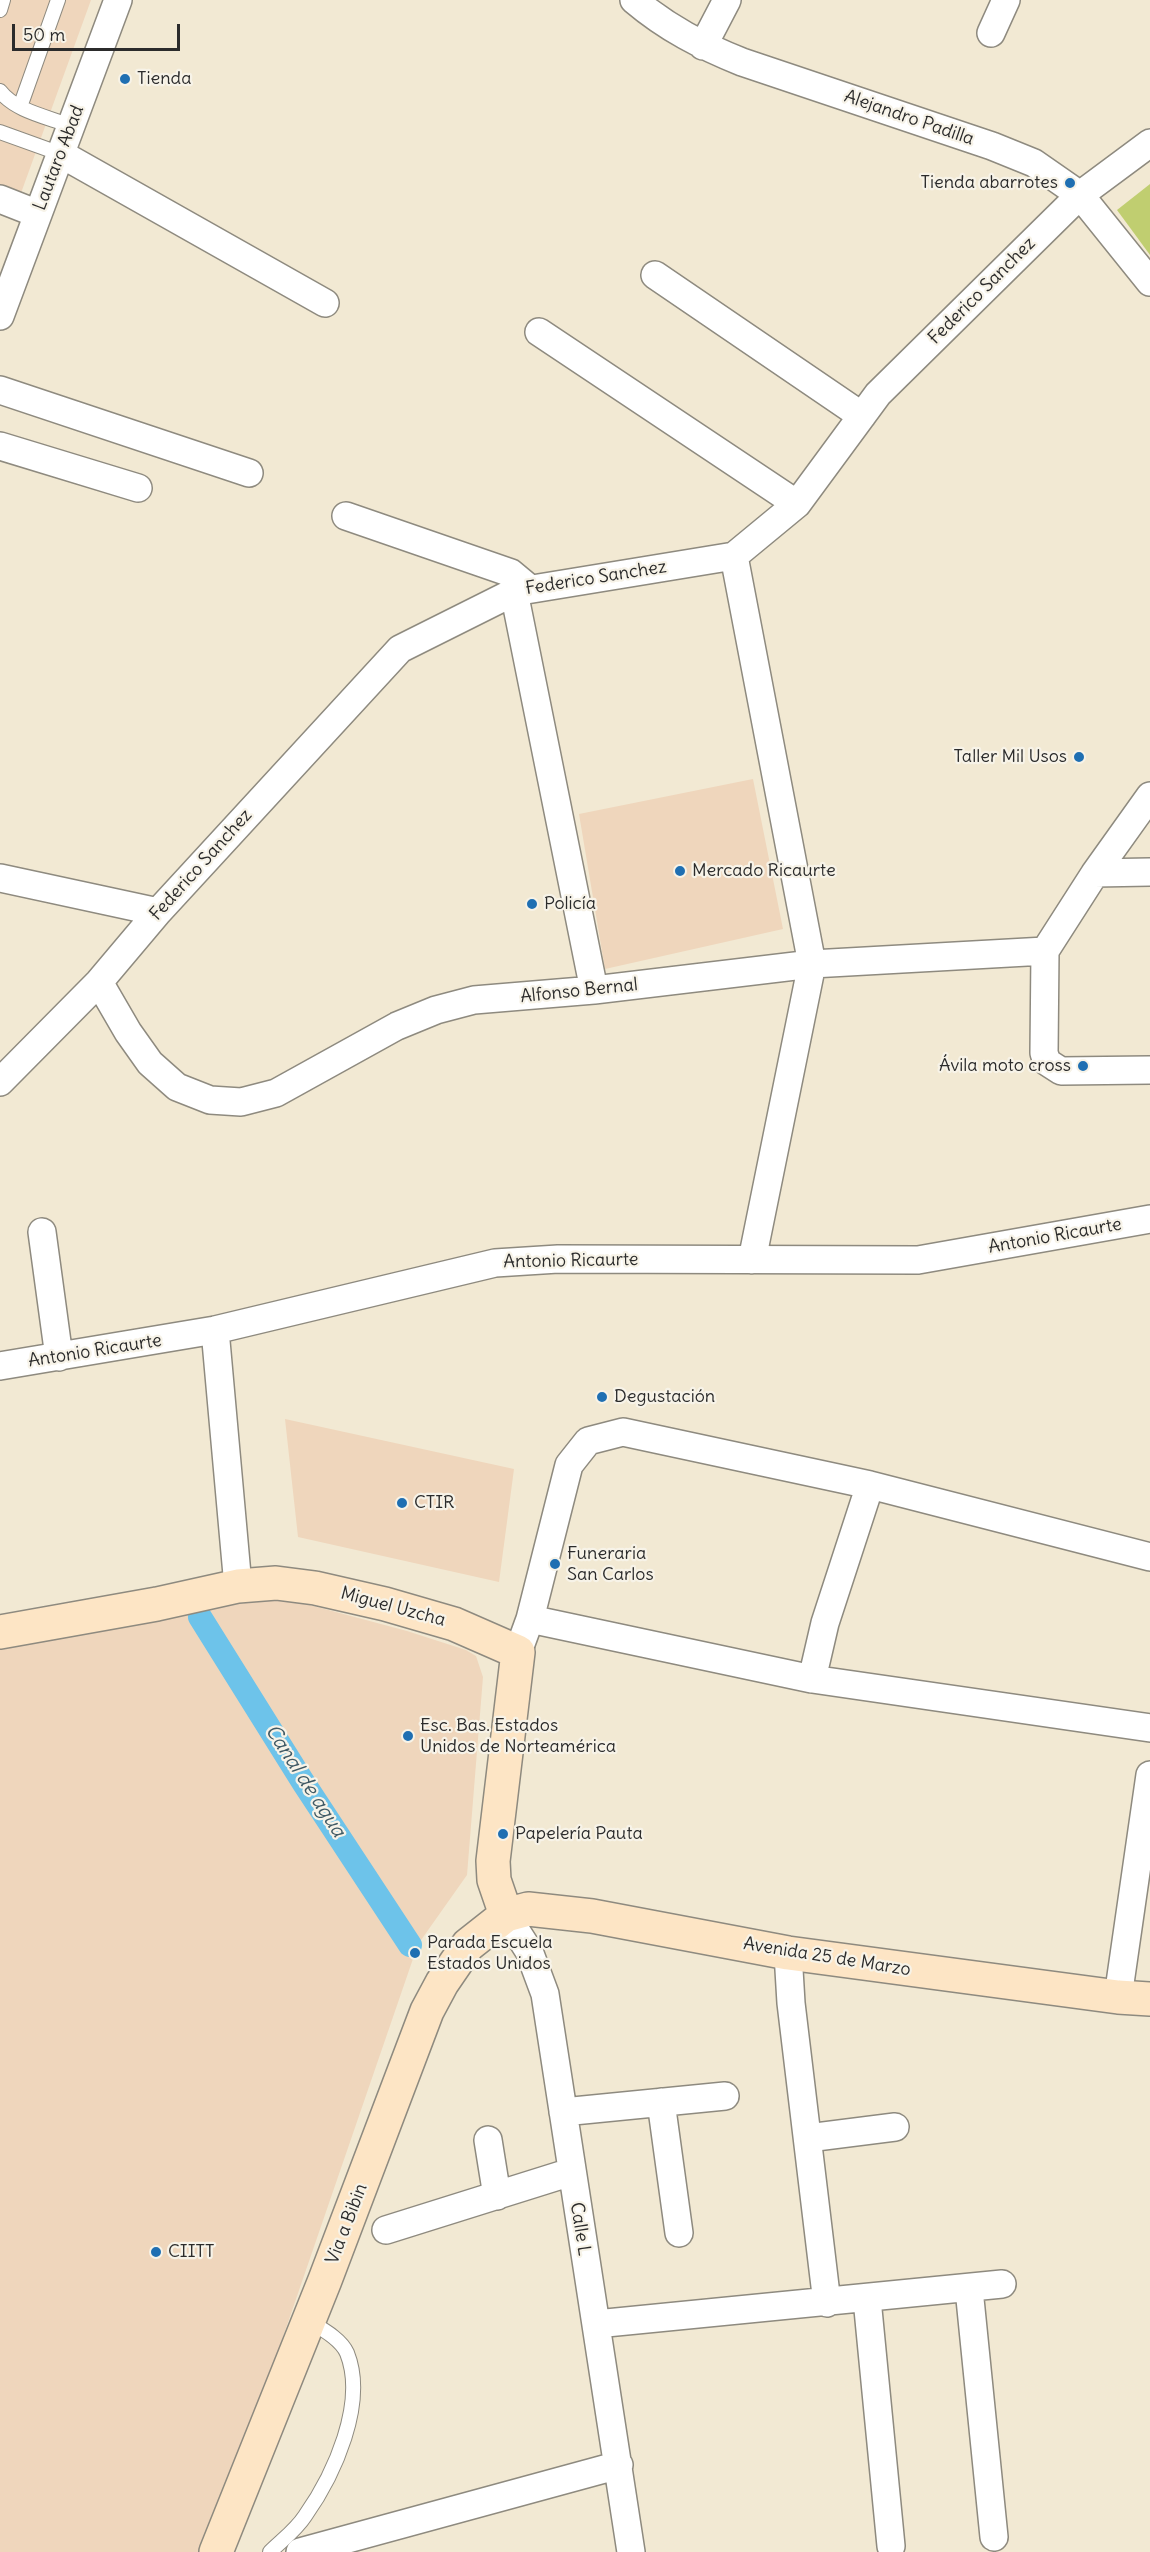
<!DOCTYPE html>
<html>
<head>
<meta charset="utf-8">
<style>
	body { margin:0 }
	#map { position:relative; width:1150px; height:2552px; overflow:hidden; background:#f2e9d3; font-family:Delius,sans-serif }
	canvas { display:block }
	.scale { position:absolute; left:12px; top:24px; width:168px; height:27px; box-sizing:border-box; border:3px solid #2b2b2b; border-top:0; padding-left:8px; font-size:18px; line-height:21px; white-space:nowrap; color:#2b2b2b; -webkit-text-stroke:4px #f7f3e8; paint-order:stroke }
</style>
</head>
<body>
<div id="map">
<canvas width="1150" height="2552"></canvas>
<div class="scale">50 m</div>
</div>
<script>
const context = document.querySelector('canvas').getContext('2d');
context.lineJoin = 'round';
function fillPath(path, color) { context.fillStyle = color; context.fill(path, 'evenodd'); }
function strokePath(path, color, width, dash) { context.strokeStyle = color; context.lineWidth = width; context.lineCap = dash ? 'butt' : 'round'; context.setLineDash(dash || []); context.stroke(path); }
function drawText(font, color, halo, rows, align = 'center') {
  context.font = font + ' Delius,sans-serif'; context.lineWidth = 4.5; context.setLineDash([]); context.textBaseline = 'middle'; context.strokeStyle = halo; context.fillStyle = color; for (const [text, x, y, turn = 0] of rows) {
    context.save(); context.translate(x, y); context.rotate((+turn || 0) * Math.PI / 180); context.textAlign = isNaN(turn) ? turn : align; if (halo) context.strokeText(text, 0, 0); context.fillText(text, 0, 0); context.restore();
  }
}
fillPath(new Path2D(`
	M 0,0 L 91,0 L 17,204 L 0,197 Z
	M 753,779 L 783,929 L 605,969 L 579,814 Z
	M 285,1419 L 514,1469 L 499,1582 L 298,1537 Z
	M 291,1600 L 407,1631 L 466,1650 L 476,1656 L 483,1677 L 467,1875 L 414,1950 L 415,1953 L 209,2552 L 0,2552 L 0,1650 L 196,1611 L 256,1601 Z`), '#efd6bc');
fillPath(new Path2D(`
	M 1150,184 L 1150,255 L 1117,210 Z`), '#c0ce70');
strokePath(new Path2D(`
	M 200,1617 L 303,1782 L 410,1945`), '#6dc3ea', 24);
const lane = new Path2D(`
	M 0,10 L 3,0
	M 0,91 C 15,111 48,117 71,126
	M 20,107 L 58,0
	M 0,132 L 61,154
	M 270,2552 C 281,2541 296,2530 305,2516 C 334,2475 367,2403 347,2353 C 341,2339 322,2329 309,2321`);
const street = new Path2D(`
	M 634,0 C 667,28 702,46 742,62 L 992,146 L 1034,163 L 1080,195 L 1150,282
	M 991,33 L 1006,0
	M 703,46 L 727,0
	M 61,154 L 325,303
	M 0,199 L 38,214
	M 655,275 L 862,416
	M 0,316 L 118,0
	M 539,332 L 797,504
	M 0,390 L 249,473
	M 0,446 L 138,488
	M 346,516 L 511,573 L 529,588
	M 734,556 L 812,964 L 752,1260
	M 514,592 L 594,990
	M 1095,873 L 1150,872
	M 0,878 L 158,912
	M 1045,951 L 1044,1053 L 1047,1062 L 1061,1071 L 1150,1070
	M 99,982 L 128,1032 L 150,1063 L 177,1087 L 210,1100 L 241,1102 L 276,1093 L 397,1026 L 436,1010 L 474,1000 L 594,990 L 812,964 L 1045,951 L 1095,873 L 1150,796
	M 0,1082 L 99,982 L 158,912 L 400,649 L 514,592 L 734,556 L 797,504 L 878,394 L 1080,195 L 1150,143
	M 42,1232 L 59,1357
	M 215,1330 L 238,1586
	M 0,1366 L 215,1330 L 495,1263 L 558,1259 L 918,1260 L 1150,1219
	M 530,1619 L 812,1679 L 1150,1728
	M 518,1652 L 530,1619 L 569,1465 L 588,1441 L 623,1432 L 870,1485 L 1150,1557
	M 812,1679 L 825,1623 L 870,1485
	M 506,1915 L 529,1951 L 545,1994 L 631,2552
	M 788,1953 L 791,2003 L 827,2303
	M 1118,1997 L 1150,1775
	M 661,2102 L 679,2233
	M 563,2112 L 725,2096
	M 808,2138 L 895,2127
	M 488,2140 L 497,2196
	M 386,2230 L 571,2172
	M 969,2289 L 994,2537
	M 867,2299 L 891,2546
	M 596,2324 L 1002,2284
	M 300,2552 L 619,2465`);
const secondary = new Path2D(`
	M 0,1632 L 157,1604 L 238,1586 L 276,1583 L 315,1588 L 385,1604 L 454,1624 L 518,1652 L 493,1861 L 494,1880 L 506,1915
	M 216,2552 L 325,2280 L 427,2011 L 442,1983 L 468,1945 L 506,1915 L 528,1909 L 592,1916 L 788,1953 L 1118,1997 L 1150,1999`);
strokePath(lane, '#8e8a7f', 16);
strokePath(street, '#8e8a7f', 30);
strokePath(secondary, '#8e8a7f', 36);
strokePath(lane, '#fff', 14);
strokePath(street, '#fff', 27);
strokePath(secondary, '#fde5c5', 33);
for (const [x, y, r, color] of [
	[125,79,6,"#1f6fb2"],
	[1070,183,6,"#1f6fb2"],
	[1079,757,6,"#1f6fb2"],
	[680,871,6,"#1f6fb2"],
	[532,904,6,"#1f6fb2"],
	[1083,1066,6,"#1f6fb2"],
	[602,1397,6,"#1f6fb2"],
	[402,1503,6,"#1f6fb2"],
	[555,1564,6,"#1f6fb2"],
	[408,1736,6,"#1f6fb2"],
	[503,1834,6,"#1f6fb2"],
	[415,1953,6,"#1f6fb2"],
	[156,2252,6,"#1f6fb2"]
]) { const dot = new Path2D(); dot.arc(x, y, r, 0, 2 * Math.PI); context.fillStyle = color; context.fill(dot); strokePath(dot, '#f7f3e8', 2); }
drawText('18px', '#2b2b2b', '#f7f3e8', [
	["Tienda",137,79],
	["Tienda abarrotes",1058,183,"right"],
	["Taller Mil Usos",1067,757,"right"],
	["Mercado Ricaurte",692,871],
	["Policía",544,904],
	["Ávila moto cross",1071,1066,"right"],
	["Degustación",614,1397],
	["CTIR",414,1503],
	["Funeraria",567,1554],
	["San Carlos",567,1575],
	["Esc. Bas. Estados",420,1726],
	["Unidos de Norteamérica",420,1747],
	["Papelería Pauta",515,1834],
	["Parada Escuela",427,1943],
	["Estados Unidos",427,1964],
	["CIITT",168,2252]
], 'left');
drawText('18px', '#2b2b2b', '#f7f3e8', [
	["Alejandro Padilla",909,118,19],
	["Lautaro Abad",59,158,-69],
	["Federico Sanchez",982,291,-45],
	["Federico Sanchez",596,578,-9],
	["Federico Sanchez",201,865,-48],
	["Alfonso Bernal",579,991,-6],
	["Antonio Ricaurte",1055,1236,-10],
	["Antonio Ricaurte",571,1261,-1],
	["Antonio Ricaurte",95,1351,-9],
	["Miguel Uzcha",393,1607,15],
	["Avenida 25 de Marzo",827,1957,9],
	["Via a Bibin",347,2224,-69],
	["Calle L",580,2229,81]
]);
drawText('italic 20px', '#3f5964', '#f7f3e8', [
	["Canal de agua",305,1781,57]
]);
</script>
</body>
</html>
